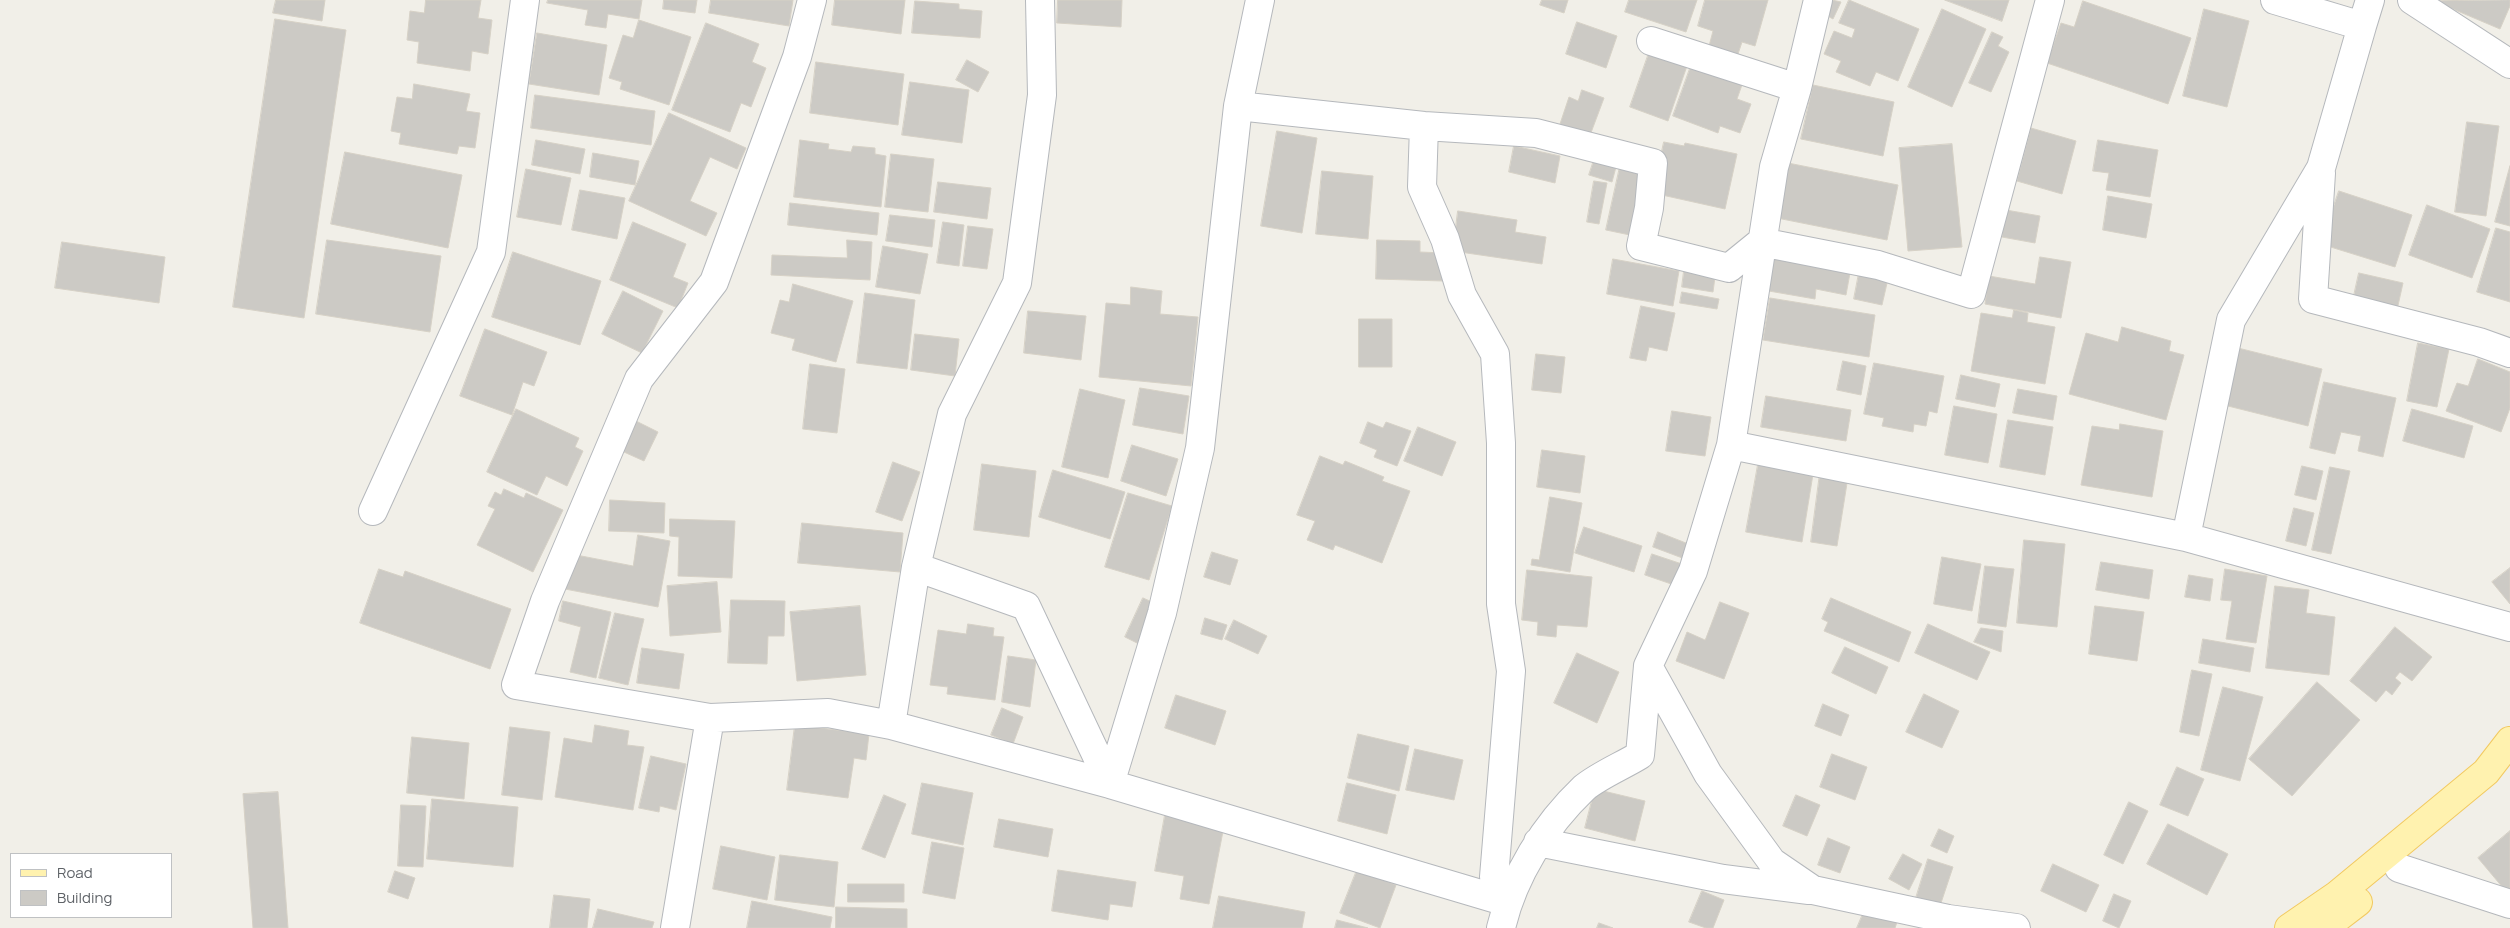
<!DOCTYPE html>
<html>
<head>
<meta charset="utf-8">
<style>
	body { margin:0 }
	#map { position:relative; width:2510px; height:928px; overflow:hidden; background:#f1efe8; font-family:Manrope,sans-serif }
	canvas { display:block }
	.legend { position:absolute; left:10px; top:853px; width:162px; height:65px; box-sizing:border-box; background:#fff; border:1px solid #bfc1c3; margin:0; padding:6px 9px; list-style:none; font-size:15px; color:#5f6368 }
	.legend li { display:flex; align-items:center; gap:10px; height:25px }
	.legend b { width:25px; border:1px solid #bfc1c3 }
</style>
</head>
<body>
<div id="map">
<canvas width="2510" height="928"></canvas>
<ul class="legend">
<li><b style="height:6px;background:#fff2af"></b>Road</li>
<li><b style="height:14px;background:#cccac5"></b>Building</li>
</ul>
</div>
<script>
const context = document.querySelector('canvas').getContext('2d');
context.lineJoin = 'round';
function fillPath(path, color) { context.fillStyle = color; context.fill(path, 'evenodd'); }
function strokePath(path, color, width, dash) { context.strokeStyle = color; context.lineWidth = width; context.lineCap = dash ? 'butt' : 'round'; context.setLineDash(dash || []); context.stroke(path); }
const building = new Path2D(`
	M 276,0 L 325,0 L 322,21 L 273,13 Z
	M 426,0 L 481,0 L 478,18 L 492,20 L 488,54 L 472,51 L 470,71 L 417,63 L 419,42 L 407,40 L 410,11 L 424,13 Z
	M 548,0 L 642,0 L 639,19 L 608,14 L 606,28 L 585,25 L 588,10 L 547,3 Z
	M 664,0 L 697,0 L 695,13 L 663,9 Z
	M 711,0 L 793,0 L 789,26 L 709,13 Z
	M 835,0 L 905,0 L 901,34 L 832,25 Z
	M 1058,0 L 1122,0 L 1121,27 L 1057,23 Z
	M 1542,0 L 1568,0 L 1564,13 L 1540,5 Z
	M 1629,0 L 1697,0 L 1686,32 L 1625,12 Z
	M 1705,0 L 1768,0 L 1755,46 L 1742,42 L 1738,54 L 1709,46 L 1713,31 L 1698,26 Z
	M 1832,0 L 1841,2 L 1833,19 L 1824,14 Z
	M 1849,0 L 1919,29 L 1898,81 L 1876,72 L 1870,86 L 1836,72 L 1841,61 L 1824,54 L 1834,31 L 1852,38 L 1855,29 L 1839,23 Z
	M 1945,0 L 2009,0 L 2002,21 Z
	M 2510,0 L 2510,6 L 2500,29 L 2434,1 Z
	M 915,1 L 959,4 L 959,9 L 982,11 L 980,38 L 912,33 Z
	M 2083,1 L 2191,38 L 2168,104 L 2047,63 L 2061,23 L 2074,27 Z
	M 1942,9 L 1986,29 L 1952,107 L 1908,87 Z
	M 2204,9 L 2249,21 L 2227,107 L 2183,96 Z
	M 275,19 L 346,30 L 304,318 L 233,307 Z
	M 639,20 L 691,37 L 669,105 L 620,89 L 622,82 L 609,78 L 623,35 L 633,38 Z
	M 1577,22 L 1617,36 L 1606,68 L 1566,54 Z
	M 706,23 L 759,44 L 752,62 L 766,68 L 751,107 L 741,103 L 730,132 L 672,110 Z
	M 1992,32 L 2003,37 L 1998,46 L 2009,52 L 1991,92 L 1969,83 Z
	M 537,33 L 607,45 L 599,95 L 529,84 Z
	M 1650,50 L 1688,63 L 1668,121 L 1630,107 Z
	M 967,60 L 989,72 L 978,92 L 956,80 Z
	M 816,62 L 904,74 L 898,125 L 810,113 Z
	M 1692,63 L 1743,82 L 1737,99 L 1751,104 L 1740,133 L 1720,126 L 1718,133 L 1673,116 Z
	M 910,82 L 969,90 L 962,143 L 902,135 Z
	M 414,84 L 470,94 L 466,111 L 480,113 L 475,148 L 459,146 L 457,154 L 399,144 L 401,133 L 391,131 L 397,97 L 412,99 Z
	M 1813,85 L 1894,102 L 1883,156 L 1801,139 Z
	M 1582,90 L 1604,98 L 1589,138 L 1559,127 L 1569,97 L 1578,101 Z
	M 535,95 L 655,111 L 651,145 L 531,128 Z
	M 669,113 L 746,148 L 737,169 L 710,157 L 690,201 L 717,213 L 706,236 L 629,201 Z
	M 2467,122 L 2499,126 L 2486,216 L 2455,212 Z
	M 2031,128 L 2076,141 L 2062,194 L 2017,181 Z
	M 1277,131 L 1317,138 L 1302,233 L 1261,226 Z
	M 536,140 L 585,149 L 580,174 L 532,165 Z
	M 800,140 L 829,144 L 828,149 L 851,152 L 853,146 L 875,148 L 875,154 L 886,156 L 881,207 L 794,197 Z
	M 2098,140 L 2158,150 L 2150,197 L 2106,190 L 2109,173 L 2093,171 Z
	M 1664,142 L 1684,146 L 1685,143 L 1737,154 L 1725,209 L 1653,193 Z
	M 1952,144 L 1962,247 L 1908,251 L 1899,148 Z
	M 1514,146 L 1560,156 L 1555,183 L 1509,172 Z
	M 345,152 L 462,175 L 448,248 L 331,224 Z
	M 593,153 L 639,161 L 635,185 L 590,177 Z
	M 891,154 L 934,159 L 928,212 L 885,207 Z
	M 1594,160 L 1616,167 L 1612,182 L 1589,175 Z
	M 1621,162 L 1645,167 L 1630,235 L 1606,230 Z
	M 1788,163 L 1898,185 L 1887,240 L 1777,218 Z
	M 2510,166 L 2510,226 L 2495,222 Z
	M 526,169 L 571,178 L 561,225 L 517,217 Z
	M 1322,171 L 1373,176 L 1368,239 L 1316,234 Z
	M 1594,181 L 1607,183 L 1599,224 L 1587,222 Z
	M 938,182 L 991,188 L 987,219 L 934,212 Z
	M 580,190 L 625,198 L 617,239 L 572,230 Z
	M 2339,191 L 2412,215 L 2395,267 L 2321,244 Z
	M 2108,196 L 2152,204 L 2146,238 L 2103,230 Z
	M 790,203 L 879,213 L 877,235 L 788,225 Z
	M 2427,205 L 2490,229 L 2472,278 L 2409,255 Z
	M 2006,210 L 2040,216 L 2035,243 L 2002,237 Z
	M 1458,211 L 1517,220 L 1515,232 L 1546,237 L 1542,264 L 1453,251 Z
	M 890,215 L 935,220 L 932,247 L 886,241 Z
	M 633,222 L 686,244 L 673,277 L 688,283 L 678,308 L 610,280 Z
	M 943,222 L 964,225 L 959,266 L 937,263 Z
	M 968,226 L 993,229 L 987,269 L 963,266 Z
	M 2496,228 L 2510,232 L 2510,302 L 2477,292 Z
	M 327,240 L 441,256 L 430,332 L 316,314 Z
	M 847,240 L 872,242 L 870,280 L 771,275 L 772,255 L 847,258 Z
	M 1377,240 L 1420,241 L 1420,252 L 1444,253 L 1443,281 L 1376,279 Z
	M 62,242 L 165,257 L 159,303 L 55,288 Z
	M 883,246 L 928,254 L 920,294 L 876,287 Z
	M 513,252 L 601,281 L 580,345 L 492,317 Z
	M 1769,257 L 1850,273 L 1846,295 L 1816,289 L 1815,299 L 1763,290 Z
	M 2040,257 L 2071,262 L 2061,318 L 1985,304 L 1989,276 L 2035,284 Z
	M 1613,259 L 1679,271 L 1673,306 L 1607,294 Z
	M 1684,271 L 1715,277 L 1713,292 L 1682,287 Z
	M 1859,273 L 1888,279 L 1882,305 L 1854,299 Z
	M 2359,273 L 2403,283 L 2397,310 L 2353,300 Z
	M 793,284 L 853,301 L 836,362 L 792,350 L 795,339 L 771,333 L 780,300 L 789,302 Z
	M 1131,287 L 1162,291 L 1160,314 L 1198,317 L 1191,386 L 1099,377 L 1106,303 L 1130,305 Z
	M 623,291 L 663,311 L 642,353 L 602,334 Z
	M 1682,292 L 1719,299 L 1717,309 L 1680,303 Z
	M 865,293 L 915,300 L 907,369 L 857,363 Z
	M 1770,298 L 1875,315 L 1869,357 L 1763,340 Z
	M 1641,306 L 1675,313 L 1667,351 L 1649,347 L 1646,361 L 1630,358 Z
	M 2014,310 L 2028,313 L 2027,322 L 2055,327 L 2045,384 L 1971,371 L 1981,313 L 2012,318 Z
	M 1028,311 L 1086,316 L 1081,360 L 1024,353 Z
	M 1359,319 L 1392,319 L 1392,367 L 1359,367 Z
	M 2122,327 L 2171,341 L 2169,351 L 2184,355 L 2166,420 L 2069,394 L 2086,333 L 2118,342 Z
	M 485,329 L 547,352 L 534,386 L 523,382 L 512,415 L 460,396 Z
	M 915,334 L 959,339 L 955,376 L 911,370 Z
	M 2418,343 L 2449,349 L 2437,407 L 2407,401 Z
	M 2230,346 L 2322,369 L 2308,426 L 2216,403 Z
	M 1536,354 L 1565,357 L 1561,393 L 1532,390 Z
	M 2478,359 L 2510,372 L 2510,408 L 2501,432 L 2446,411 L 2457,383 L 2468,386 Z
	M 1843,361 L 1866,366 L 1861,395 L 1837,390 Z
	M 1874,363 L 1944,376 L 1937,413 L 1929,411 L 1926,426 L 1914,424 L 1913,432 L 1882,426 L 1884,418 L 1864,414 Z
	M 810,364 L 845,369 L 837,433 L 803,429 Z
	M 1961,375 L 2000,384 L 1995,407 L 1956,399 Z
	M 2324,382 L 2396,398 L 2383,457 L 2358,451 L 2361,436 L 2341,432 L 2335,454 L 2310,448 Z
	M 1140,388 L 1189,396 L 1183,434 L 1133,425 Z
	M 1080,389 L 1125,400 L 1108,478 L 1062,467 Z
	M 2018,389 L 2057,396 L 2053,420 L 2013,413 Z
	M 1766,396 L 1851,410 L 1846,441 L 1761,427 Z
	M 1954,406 L 1997,414 L 1988,463 L 1945,455 Z
	M 516,409 L 579,438 L 575,447 L 583,451 L 567,486 L 546,476 L 537,495 L 487,472 Z
	M 2412,409 L 2473,426 L 2464,458 L 2403,441 Z
	M 1672,411 L 1711,417 L 1705,456 L 1666,451 Z
	M 630,418 L 658,432 L 644,461 L 615,448 Z
	M 2008,420 L 2053,427 L 2045,475 L 2000,467 Z
	M 1368,422 L 1383,428 L 1386,422 L 1411,431 L 1397,466 L 1374,457 L 1377,450 L 1360,443 Z
	M 2120,424 L 2163,431 L 2152,497 L 2081,485 L 2092,426 L 2119,430 Z
	M 1418,427 L 1456,442 L 1442,476 L 1404,461 Z
	M 1132,445 L 1178,459 L 1166,496 L 1121,481 Z
	M 1542,450 L 1585,456 L 1580,493 L 1537,487 Z
	M 1320,456 L 1343,465 L 1345,461 L 1384,477 L 1382,481 L 1410,491 L 1382,563 L 1335,545 L 1333,550 L 1307,540 L 1315,521 L 1297,515 Z
	M 1759,459 L 1814,468 L 1802,542 L 1746,532 Z
	M 893,462 L 920,472 L 902,521 L 876,512 Z
	M 982,464 L 1036,471 L 1029,537 L 974,530 Z
	M 2302,466 L 2323,471 L 2316,500 L 2295,495 Z
	M 2330,467 L 2350,471 L 2331,554 L 2312,550 Z
	M 1053,470 L 1125,492 L 1110,539 L 1039,517 Z
	M 1820,473 L 1848,477 L 1837,546 L 1811,542 Z
	M 504,489 L 524,498 L 526,493 L 563,510 L 533,572 L 477,545 L 495,509 L 488,506 L 495,492 L 501,495 Z
	M 1128,493 L 1172,506 L 1149,580 L 1105,567 Z
	M 1550,497 L 1582,503 L 1570,572 L 1531,565 L 1532,559 L 1539,560 Z
	M 610,500 L 665,503 L 664,533 L 609,531 Z
	M 2294,508 L 2314,513 L 2306,546 L 2286,541 Z
	M 670,519 L 735,521 L 732,578 L 678,576 L 679,537 L 670,536 Z
	M 802,523 L 903,533 L 900,572 L 798,563 Z
	M 1584,527 L 1642,546 L 1634,572 L 1575,553 Z
	M 1658,532 L 1691,545 L 1685,559 L 1653,547 Z
	M 638,535 L 670,541 L 658,607 L 565,589 L 571,554 L 633,566 Z
	M 2024,540 L 2065,544 L 2057,627 L 2017,623 Z
	M 1212,552 L 1238,560 L 1230,585 L 1204,577 Z
	M 1652,554 L 1688,566 L 1680,587 L 1645,575 Z
	M 1942,557 L 1981,564 L 1972,611 L 1934,604 Z
	M 2101,562 L 2153,570 L 2149,599 L 2096,590 Z
	M 1985,566 L 2014,569 L 2006,627 L 1978,623 Z
	M 2510,568 L 2510,604 L 2492,582 Z
	M 379,569 L 403,577 L 405,571 L 511,609 L 490,669 L 360,623 Z
	M 2225,569 L 2267,576 L 2256,643 L 2226,639 L 2232,601 L 2221,600 Z
	M 1527,570 L 1592,577 L 1587,627 L 1557,625 L 1556,637 L 1537,635 L 1538,622 L 1522,620 Z
	M 2189,575 L 2213,579 L 2210,601 L 2185,597 Z
	M 717,582 L 721,632 L 670,636 L 667,586 Z
	M 2275,586 L 2309,590 L 2306,613 L 2335,617 L 2329,675 L 2266,668 Z
	M 1143,598 L 1161,606 L 1143,646 L 1125,637 Z
	M 1831,598 L 1911,632 L 1899,662 L 1824,631 L 1828,622 L 1822,619 Z
	M 731,600 L 785,601 L 784,636 L 768,636 L 767,664 L 728,663 Z
	M 563,601 L 611,612 L 596,678 L 570,672 L 581,627 L 559,621 Z
	M 1720,602 L 1749,613 L 1724,679 L 1676,661 L 1687,632 L 1705,640 Z
	M 860,606 L 866,675 L 797,681 L 790,612 Z
	M 2095,606 L 2144,612 L 2137,661 L 2089,654 Z
	M 615,613 L 644,619 L 628,685 L 599,678 Z
	M 1205,618 L 1227,625 L 1222,640 L 1201,634 Z
	M 1234,620 L 1267,636 L 1258,654 L 1225,639 Z
	M 968,624 L 994,628 L 993,636 L 1004,637 L 995,700 L 947,694 L 948,687 L 930,685 L 938,630 L 966,634 Z
	M 1928,624 L 1990,652 L 1977,680 L 1915,653 Z
	M 2395,627 L 2432,657 L 2412,681 L 2400,672 L 2395,678 L 2401,683 L 2392,695 L 2386,690 L 2376,702 L 2350,681 Z
	M 1981,628 L 2003,631 L 2001,652 L 1974,642 Z
	M 2203,639 L 2254,648 L 2250,672 L 2199,663 Z
	M 1845,647 L 1888,667 L 1876,694 L 1832,673 Z
	M 642,648 L 684,654 L 679,689 L 637,683 Z
	M 1577,653 L 1619,672 L 1597,723 L 1554,703 Z
	M 1008,656 L 1036,660 L 1030,707 L 1002,702 Z
	M 2192,670 L 2212,674 L 2199,736 L 2180,732 Z
	M 2317,682 L 2360,720 L 2292,796 L 2249,759 Z
	M 2223,687 L 2263,697 L 2240,781 L 2201,770 Z
	M 1924,694 L 1959,711 L 1942,748 L 1906,732 Z
	M 1176,695 L 1226,711 L 1215,745 L 1165,728 Z
	M 1823,704 L 1849,715 L 1841,736 L 1815,726 Z
	M 1002,708 L 1023,717 L 1013,744 L 991,735 Z
	M 595,725 L 629,731 L 627,745 L 644,747 L 633,810 L 555,797 L 564,738 L 592,743 Z
	M 795,725 L 869,734 L 866,760 L 854,758 L 848,798 L 787,790 Z
	M 510,727 L 550,732 L 542,800 L 502,795 Z
	M 1358,734 L 1409,746 L 1399,791 L 1348,778 Z
	M 412,737 L 469,743 L 464,799 L 407,793 Z
	M 1415,749 L 1463,760 L 1454,800 L 1406,790 Z
	M 1832,754 L 1867,767 L 1855,800 L 1820,787 Z
	M 651,756 L 686,764 L 676,810 L 660,806 L 659,812 L 639,808 Z
	M 2177,767 L 2204,779 L 2188,816 L 2160,805 Z
	M 922,783 L 973,793 L 963,845 L 912,834 Z
	M 1347,783 L 1396,795 L 1387,834 L 1338,821 Z
	M 1595,789 L 1645,801 L 1635,841 L 1585,828 Z
	M 278,792 L 288,928 L 253,928 L 243,794 Z
	M 884,795 L 906,804 L 885,858 L 862,849 Z
	M 1796,795 L 1820,805 L 1807,836 L 1783,826 Z
	M 432,799 L 518,807 L 513,867 L 427,859 Z
	M 2129,802 L 2148,811 L 2123,864 L 2104,855 Z
	M 401,805 L 426,806 L 423,867 L 398,866 Z
	M 1165,815 L 1224,826 L 1209,904 L 1180,899 L 1184,876 L 1155,871 Z
	M 999,819 L 1053,829 L 1048,857 L 994,847 Z
	M 2168,824 L 2228,854 L 2207,895 L 2147,864 Z
	M 1939,829 L 1954,836 L 1947,853 L 1931,846 Z
	M 2510,831 L 2510,893 L 2509,895 L 2478,858 Z
	M 1828,838 L 1850,847 L 1840,873 L 1818,865 Z
	M 932,842 L 964,848 L 955,899 L 923,893 Z
	M 721,846 L 775,857 L 767,900 L 713,889 Z
	M 1903,854 L 1922,864 L 1909,890 L 1889,879 Z
	M 780,855 L 838,862 L 834,907 L 775,900 Z
	M 1928,859 L 1953,867 L 1940,906 L 1916,898 Z
	M 2053,864 L 2099,885 L 2086,912 L 2041,891 Z
	M 1058,870 L 1136,882 L 1132,907 L 1110,904 L 1108,920 L 1052,911 Z
	M 1357,870 L 1396,885 L 1380,928 L 1340,913 Z
	M 395,871 L 415,878 L 408,899 L 388,892 Z
	M 848,884 L 904,884 L 904,902 L 848,902 Z
	M 1702,891 L 1724,900 L 1713,928 L 1706,928 L 1689,922 Z
	M 2114,894 L 2131,901 L 2119,928 L 2103,921 Z
	M 554,895 L 590,899 L 587,928 L 550,928 Z
	M 1219,896 L 1305,912 L 1302,928 L 1213,928 Z
	M 752,901 L 832,917 L 830,928 L 747,928 Z
	M 836,907 L 907,909 L 907,928 L 836,928 Z
	M 598,909 L 654,922 L 652,928 L 593,928 Z
	M 1865,909 L 1897,922 L 1895,928 L 1857,928 Z
	M 1337,920 L 1368,928 L 1335,928 Z
	M 1599,923 L 1613,928 L 1597,928 Z`);
fillPath(building, '#cccac5');
strokePath(building, '#d6d1c6', 1);
const street = new Path2D(`
	M 1818,0 L 1797,88 L 1774,167 L 1731,445 L 2186,537 L 2510,627
	M 2275,0 L 2362,26 L 2370,0
	M 2412,0 L 2510,64
	M 1651,41 L 1797,88
	M 1238,106 L 1424,126 L 1536,133 L 1653,163 L 1649,208 L 1641,246 L 1729,268 L 1761,242 L 1878,265 L 1971,294 L 2050,0
	M 1424,126 L 1422,187 L 1445,239 L 1462,295 L 1495,354 L 1501,443 L 1501,604 L 1511,671 L 1494,877 L 1507,902
	M 2321,173 L 2313,299 L 2479,342 L 2510,353
	M 1731,445 L 1693,571 L 1648,666 L 1708,774 L 1772,862 L 1813,890 L 1948,919 L 2016,928
	M 373,511 L 491,252 L 525,0
	M 2186,537 L 2231,320 L 2321,168 L 2362,26
	M 916,567 L 1026,606 L 1110,784
	M 710,718 L 828,713 L 891,725 L 1110,784 L 1507,902
	M 891,725 L 916,567 L 952,414 L 1017,283 L 1042,95 L 1040,0
	M 1110,784 L 1162,613 L 1200,448 L 1238,106 L 1260,0
	M 1538,842 L 1723,879 L 1809,890
	M 2399,868 L 2510,904
	M 675,928 L 710,718 L 516,685 L 545,601 L 639,379 L 714,282 L 797,57 L 812,0
	M 1501,928 C 1513,876 1545,825 1584,788 C 1598,776 1624,765 1640,755 L 1648,666`);
const primary = new Path2D(`
	M 2289,928 L 2337,895 L 2486,772 L 2510,741
	M 2324,928 L 2358,902`);
strokePath(street, '#b5b8bc', 30);
strokePath(primary, '#f2c960', 30);
strokePath(street, '#fff', 28);
strokePath(primary, '#fff2af', 28);
</script>
</body>
</html>
